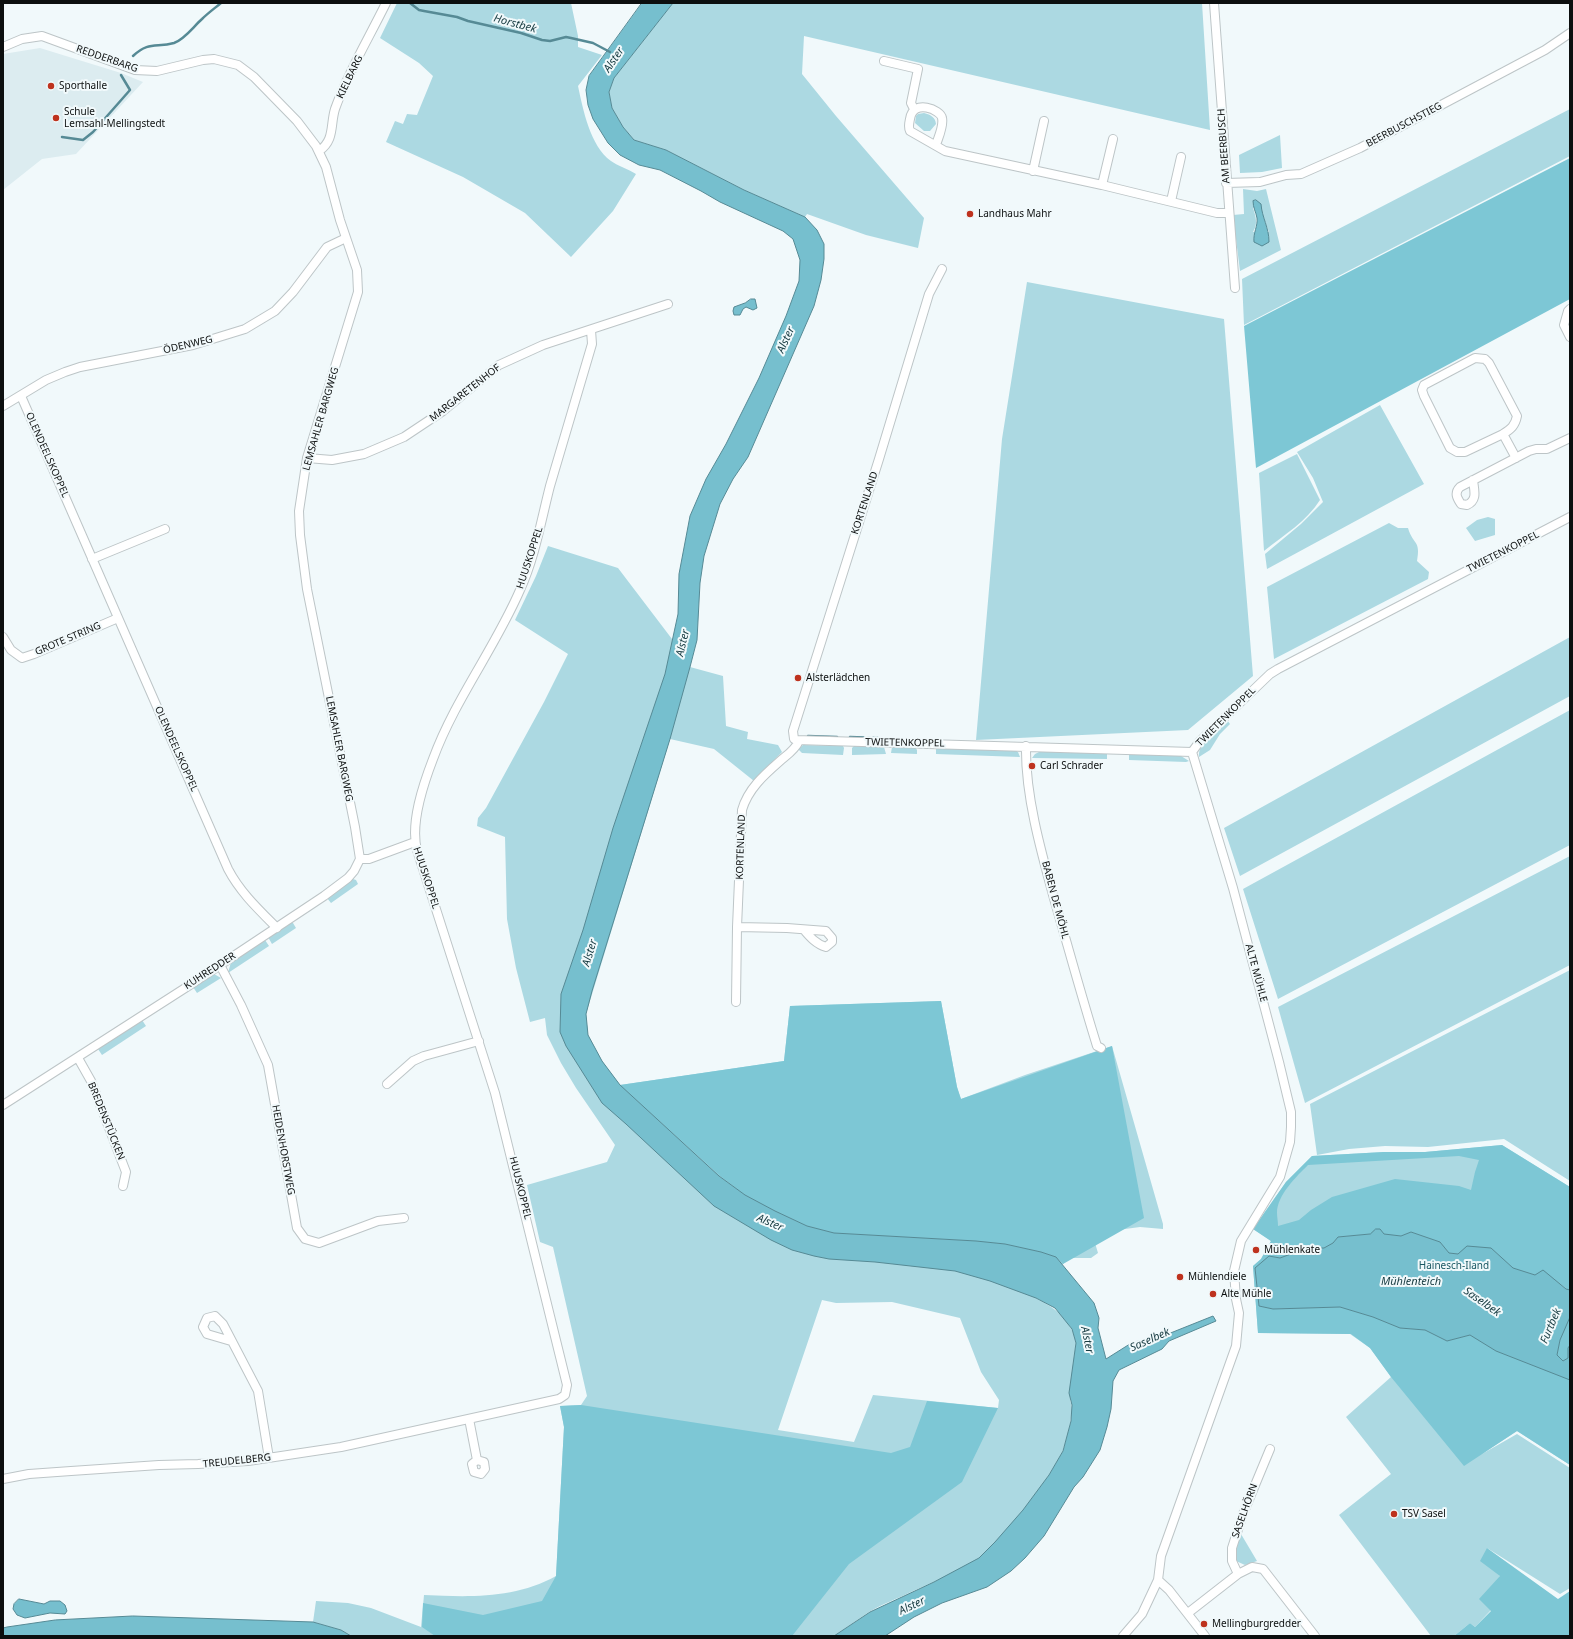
<!DOCTYPE html>
<html>
<head>
<meta charset="utf-8">
<style>
	body { margin:0 }
	#map { position:relative; width:1573px; height:1639px; overflow:hidden; background:#f1f9fb; font-family:"Noto Sans",sans-serif }
	canvas { display:block }
	.frame { position:absolute; inset:0; border:4px solid #0c0f0f; pointer-events:none }
</style>
</head>
<body>
<div id="map">
<canvas width="1573" height="1639"></canvas>
<div class="frame"></div>
</div>
<script>
const context = document.querySelector('canvas').getContext('2d');
context.lineJoin = 'round';
function fillPath(path, color) { context.fillStyle = color; context.fill(path, 'evenodd'); }
function strokePath(path, color, width, dash) { context.strokeStyle = color; context.lineWidth = width; context.lineCap = dash ? 'butt' : 'round'; context.setLineDash(dash || []); context.stroke(path); }
function drawText(font, color, halo, rows, align = 'center') {
  context.font = font + ' "Noto Sans",sans-serif'; context.lineWidth = 4; context.setLineDash([]); context.textBaseline = 'middle'; context.strokeStyle = halo; context.fillStyle = color; for (const [text, x, y, turn = 0] of rows) {
    context.save(); context.translate(x, y); context.rotate((+turn || 0) * Math.PI / 180); context.textAlign = isNaN(turn) ? turn : align; if (halo) context.strokeText(text, 0, 0); context.fillText(text, 0, 0); context.restore();
  }
}
fillPath(new Path2D(`
	M 40,48 L 121,73 L 143,82 L 76,154 L 42,159 L 3,190 L 3,54 Z`), '#dcecf0');
fillPath(new Path2D(`
	M 397,3 L 571,3 L 578,36 L 578,47 L 602,55 L 578,86 C 583,109 590,146 611,161 C 618,166 628,169 636,174 L 613,211 L 571,257 L 525,213 L 463,177 L 386,142 L 395,121 L 403,124 L 407,114 L 417,115 L 433,76 L 419,63 L 380,38 Z
	M 673,3 L 1202,3 L 1210,130 L 804,36 L 802,74 L 836,116 L 924,218 L 918,248 L 866,235 L 807,214 L 805,217 L 744,190 L 666,150 L 634,140 L 623,127 L 612,108 L 609,92 L 614,78 Z
	M 1570,109 L 1570,156 L 1244,325 L 1242,279 Z
	M 924,113 C 931,115 935,117 936,124 L 930,131 L 924,131 L 915,123 L 916,116 L 918,114 Z
	M 1280,135 L 1282,168 L 1262,172 L 1240,173 L 1239,155 Z
	M 1243,189 L 1257,191 L 1266,189 L 1281,250 L 1240,271 L 1233,215 L 1244,214 ZM 1261,204 L 1261,211 L 1269,232 L 1253,232 C 1258,224 1256,217 1253,208 Z
	M 1027,282 L 1224,319 L 1253,676 L 1188,730 L 976,740 L 1002,439 Z
	M 1380,405 L 1424,484 L 1267,569 L 1265,554 L 1301,524 L 1323,502 L 1313,478 L 1297,452 Z
	M 1297,454 L 1320,500 C 1307,521 1284,535 1264,551 L 1259,473 Z
	M 1488,517 L 1495,519 L 1495,535 L 1475,541 L 1466,528 L 1477,520 Z
	M 1389,523 L 1398,528 L 1408,528 C 1413,545 1421,540 1417,561 L 1429,572 L 1428,579 L 1274,659 L 1267,587 Z
	M 548,546 L 618,568 L 672,639 L 690,667 L 723,676 L 726,726 L 748,732 L 747,739 L 778,745 L 782,752 L 754,781 L 714,749 L 670,739 L 586,1014 L 588,1035 L 602,1061 L 620,1085 L 784,1061 L 790,1006 L 941,1001 L 957,1087 L 961,1099 L 1025,1075 L 1112,1046 L 1163,1224 L 1163,1229 L 1140,1227 L 1110,1231 L 1095,1243 L 1098,1253 L 1091,1258 L 1070,1258 L 1063,1264 L 1036,1298 C 1055,1308 1072,1320 1076,1343 L 1070,1400 C 1075,1412 1067,1438 1063,1450 C 1052,1477 1001,1542 979,1558 C 958,1573 933,1582 911,1592 C 897,1599 882,1604 869,1612 C 857,1620 846,1628 834,1636 L 351,1636 L 341,1630 L 313,1622 L 316,1601 L 348,1603 L 371,1608 L 421,1627 L 424,1595 C 469,1597 515,1599 556,1576 L 564,1427 L 560,1406 L 581,1405 L 587,1396 L 553,1247 L 540,1242 L 527,1185 L 607,1162 L 615,1145 L 576,1088 L 561,1063 L 547,1035 L 545,1018 L 530,1022 L 516,968 L 507,919 L 505,837 L 477,826 L 478,818 L 486,808 L 544,702 L 568,654 L 515,620 L 536,576 ZM 822,1300 L 836,1303 L 892,1302 L 960,1318 L 981,1372 L 999,1400 L 998,1408 L 873,1395 L 854,1442 L 778,1430 Z
	M 1570,637 L 1570,696 L 1240,876 L 1224,828 Z
	M 1570,710 L 1570,845 L 1278,999 L 1243,889 Z
	M 1227,720 L 1230,724 L 1220,734 L 1210,750 L 1199,757 C 1197,743 1217,729 1227,720 Z
	M 803,745 L 843,746 L 844,748 L 843,755 L 802,753 L 798,749 Z
	M 854,746 L 884,747 L 886,754 L 852,755 L 852,748 Z
	M 892,747 L 915,747 L 917,750 L 917,754 L 891,753 Z
	M 938,748 L 1015,750 L 1018,752 L 1020,757 L 936,754 L 936,749 Z
	M 1041,751 L 1107,753 L 1107,759 L 1032,758 L 1035,754 Z
	M 1129,754 L 1181,756 L 1189,761 L 1186,762 L 1129,760 Z
	M 1570,856 L 1570,965 L 1305,1103 L 1278,1007 Z
	M 353,879 L 356,880 L 358,884 L 331,903 L 327,898 Z
	M 291,923 L 293,923 L 296,928 L 272,944 L 268,937 Z
	M 265,940 L 269,946 L 228,973 L 231,962 Z
	M 1570,970 L 1570,1181 L 1504,1139 L 1428,1147 L 1385,1146 L 1349,1149 L 1317,1155 L 1310,1104 Z
	M 214,974 L 221,978 L 197,993 L 193,987 Z
	M 142,1020 L 146,1026 L 102,1055 L 98,1049 Z
	M 1502,1145 L 1570,1187 L 1570,1465 L 1517,1431 L 1482,1454 L 1517,1434 L 1570,1468 L 1570,1588 L 1560,1594 L 1487,1548 L 1500,1576 L 1491,1610 L 1475,1627 L 1470,1623 L 1454,1636 L 1431,1636 L 1339,1515 L 1391,1474 L 1346,1417 L 1391,1377 L 1370,1348 L 1350,1334 L 1258,1333 L 1253,1266 L 1261,1259 L 1271,1241 L 1253,1229 L 1286,1182 L 1312,1156 L 1384,1152 L 1425,1152 Z
	M 1241,1534 L 1257,1561 L 1245,1565 L 1236,1561 L 1235,1550 Z`), '#acd9e2');
fillPath(new Path2D(`
	M 1570,158 L 1570,299 L 1256,468 L 1244,326 Z
	M 941,1001 L 957,1087 L 961,1099 L 1112,1046 L 1144,1218 L 1063,1264 L 1056,1257 L 1041,1252 L 1005,1244 L 976,1241 L 834,1233 L 807,1226 L 775,1211 L 745,1195 L 720,1176 L 620,1085 L 784,1061 L 790,1006 Z
	M 1502,1145 L 1570,1187 L 1570,1290 L 1567,1289 L 1543,1271 L 1535,1275 L 1513,1268 L 1491,1248 L 1458,1254 L 1449,1253 L 1440,1242 L 1411,1232 L 1401,1236 L 1370,1234 L 1338,1237 L 1333,1243 L 1324,1248 L 1307,1248 L 1280,1258 L 1269,1256 L 1255,1268 L 1259,1306 L 1273,1309 L 1340,1307 L 1373,1317 L 1400,1328 L 1425,1330 L 1447,1341 L 1470,1335 L 1496,1351 L 1568,1379 L 1570,1380 L 1570,1465 L 1517,1431 L 1464,1466 L 1391,1377 L 1370,1348 L 1351,1334 L 1258,1333 L 1253,1266 L 1261,1259 L 1271,1241 L 1253,1229 L 1286,1182 L 1312,1156 L 1384,1152 L 1425,1152 ZM 1459,1156 L 1479,1160 L 1475,1172 L 1471,1190 L 1459,1186 L 1395,1179 L 1332,1197 L 1311,1210 L 1299,1220 L 1278,1226 C 1278,1221 1277,1217 1277,1213 C 1277,1195 1297,1176 1308,1165 Z
	M 1570,1317 L 1569,1357 L 1563,1361 L 1557,1355 L 1560,1340 Z
	M 927,1401 L 998,1408 L 962,1482 L 849,1564 L 792,1636 L 435,1636 L 422,1627 L 423,1603 L 483,1615 L 542,1601 L 556,1576 L 564,1427 L 560,1406 L 581,1405 L 891,1453 L 910,1447 Z
	M 1487,1548 L 1558,1599 L 1570,1591 L 1570,1636 L 1454,1636 L 1470,1623 L 1475,1627 L 1491,1611 L 1479,1599 L 1500,1576 L 1480,1561 Z`), '#7dc7d5');
const water = new Path2D(`
	M 642,3 L 673,3 L 614,78 L 609,92 L 612,108 L 623,127 L 634,140 L 666,150 L 744,190 L 805,217 L 817,230 L 824,244 L 824,259 L 821,280 L 814,306 L 748,457 L 733,479 L 720,504 L 704,556 L 700,583 L 697,640 L 690,667 L 670,739 L 592,991 L 586,1014 L 588,1035 L 602,1061 L 620,1085 L 719,1176 L 745,1195 L 775,1211 L 807,1226 L 834,1233 L 976,1241 L 1005,1244 L 1041,1252 L 1056,1257 L 1094,1303 L 1099,1318 L 1098,1328 L 1106,1359 L 1133,1342 L 1158,1338 L 1213,1316 L 1216,1321 L 1169,1341 L 1162,1349 L 1119,1370 L 1113,1381 L 1111,1409 L 1107,1427 L 1100,1450 L 1083,1477 L 1074,1487 L 1044,1536 L 1025,1558 L 1011,1571 L 987,1587 L 942,1603 L 914,1617 L 885,1636 L 834,1636 L 870,1612 L 934,1582 L 979,1558 L 995,1542 L 1023,1510 L 1049,1475 L 1063,1451 L 1071,1421 L 1072,1405 L 1069,1393 L 1076,1343 L 1072,1329 L 1055,1308 L 1036,1298 L 990,1281 L 955,1271 L 875,1262 L 829,1259 L 814,1256 L 792,1250 L 771,1240 L 714,1206 L 626,1124 L 602,1103 L 566,1046 L 560,1032 L 561,994 L 583,930 L 613,828 L 665,674 L 678,614 L 679,574 L 690,516 L 706,479 L 726,444 L 759,378 L 786,316 L 799,281 L 800,260 L 793,239 L 783,231 L 720,202 L 701,191 L 660,170 L 639,165 L 620,155 L 608,143 L 593,119 L 588,105 L 586,90 L 589,76 Z
	M 1256,200 L 1261,204 C 1262,218 1269,227 1269,242 L 1262,246 L 1254,242 C 1253,233 1258,226 1257,218 C 1256,212 1253,208 1253,201 Z
	M 751,299 L 755,299 L 757,308 L 753,310 L 746,307 L 743,309 L 740,315 L 734,315 L 733,311 L 734,307 L 745,303 Z
	M 1376,1229 L 1380,1229 L 1384,1234 L 1401,1236 L 1411,1232 L 1440,1242 L 1449,1253 L 1458,1254 L 1467,1246 L 1491,1248 L 1513,1268 L 1535,1275 L 1543,1270 L 1566,1289 L 1570,1290 L 1570,1317 L 1560,1340 L 1557,1355 L 1563,1361 L 1568,1358 L 1568,1348 L 1570,1345 L 1570,1380 L 1496,1351 L 1470,1335 L 1447,1341 L 1425,1330 L 1400,1328 L 1373,1317 L 1340,1307 L 1273,1309 L 1259,1306 L 1255,1268 L 1269,1256 L 1280,1258 L 1307,1248 L 1324,1248 L 1333,1243 L 1338,1237 L 1370,1234 Z
	M 19,1599 L 44,1604 L 50,1601 L 60,1601 L 65,1605 L 67,1611 L 65,1614 L 50,1613 L 25,1618 L 17,1615 L 13,1609 L 14,1604 Z
	M 133,1616 L 313,1622 L 341,1630 L 351,1636 L 3,1636 L 3,1628 L 7,1627 L 55,1620 Z`);
fillPath(water, '#76bfce');
strokePath(water, '#568a95', 1);
strokePath(new Path2D(`
	M 410,3 L 419,10 L 424,11 L 457,17 L 468,21 L 521,33 L 542,40 L 550,41 L 566,37 L 571,38 L 593,43 L 610,52
	M 133,56 C 149,41 156,48 174,43 C 185,39 193,27 202,19 C 208,13 215,8 221,3
	M 62,137 L 83,140 L 93,132 L 130,90 L 121,75
	M 808,736 L 837,737
	M 850,737 L 878,738`), '#568a95', 2.5);
const minor = new Path2D(`
	M 1214,3 L 1235,288
	M 3,47 L 22,39 L 42,36 L 135,70 L 157,71 L 203,60 L 214,59 L 238,65 L 254,77 L 297,121 L 316,146 L 326,167 L 340,220 L 357,270 L 358,292 L 307,458 L 299,511 L 300,535 L 307,589 L 355,827 L 360,859
	M 884,61 L 918,69 L 911,103 L 914,109
	M 936,145 C 938,138 944,126 942,118 C 941,110 913,98 910,119 C 909,124 908,127 910,131 L 945,151 L 1102,185 L 1217,213 L 1228,213
	M 319,151 C 335,140 330,125 335,109 C 348,72 369,38 386,3
	M 1033,171 L 1044,121
	M 1226,183 L 1260,182 L 1286,175 L 1301,174 L 1360,148 L 1545,50 L 1570,33
	M 1102,185 L 1113,139
	M 1171,201 L 1181,157
	M 942,269 L 929,294 L 879,459 L 793,731 L 794,739 L 796,740 L 1192,752 L 1200,741 L 1270,674 L 1278,669 L 1570,517
	M 1570,309 L 1568,311 L 1564,325 L 1570,337
	M 21,396 L 228,869 C 240,892 258,909 277,928
	M 3,406 L 46,380 L 65,372 L 80,367 L 193,345 L 245,329 L 275,311 L 293,292 L 327,247 L 346,238
	M 1503,434 L 1465,452 L 1457,452 L 1450,448 L 1424,396 L 1422,390 L 1424,385 L 1475,358 L 1485,359 L 1489,363 L 1517,416 C 1515,426 1511,429 1503,434 L 1516,458
	M 307,458 L 332,460 L 364,454 L 404,437 L 443,411 L 499,365 L 543,345 L 668,304
	M 1473,480 C 1474,490 1478,500 1467,505 L 1461,504 C 1457,498 1454,493 1460,487 L 1529,451 L 1536,449 L 1547,449 L 1570,438
	M 92,559 L 165,529
	M 3,637 L 11,650 L 22,658 L 34,654 L 118,618
	M 1026,746 C 1025,796 1042,855 1055,902 C 1069,950 1082,998 1097,1046 L 1101,1048
	M 737,927 L 787,928 L 826,931 L 832,938 L 832,942 L 826,947 C 816,944 810,937 804,930
	M 220,965 L 241,1005 L 268,1065 L 297,1228 L 305,1239 L 319,1243 L 378,1221 L 404,1218
	M 736,1002 L 737,927 L 742,810 C 748,789 764,775 780,761 C 787,755 795,750 799,741
	M 78,1058 L 91,1081 L 126,1172 L 123,1186
	M 387,1084 L 413,1061 L 424,1056 L 479,1041
	M 3,1105 L 193,983 L 324,896 L 348,878 L 354,871 L 360,859 L 369,859 L 415,842
	M 231,1341 L 207,1334 L 203,1327 L 207,1318 L 215,1316 L 223,1324 L 258,1391 L 269,1458
	M 469,1419 L 477,1460 L 472,1464 L 474,1472 L 481,1474 L 485,1469 L 484,1462 L 477,1460
	M 3,1479 L 29,1474 L 71,1471 L 159,1465 L 198,1464 L 248,1461 L 341,1447 L 559,1399 L 565,1395 L 567,1385 L 495,1093 L 417,850 C 410,823 423,785 433,759 C 455,699 495,648 520,590 C 535,557 541,521 550,486 C 564,438 578,391 592,344 L 591,330
	M 1238,1574 L 1232,1561 L 1232,1548 L 1243,1514 L 1270,1449
	M 1158,1580 L 1169,1590 L 1205,1636
	M 1188,1613 L 1238,1574 L 1252,1567 L 1263,1569 L 1315,1636
	M 1123,1636 L 1142,1614 L 1158,1580 L 1161,1556 L 1236,1346 L 1239,1313 L 1236,1299 L 1234,1271 L 1241,1241 L 1280,1177 L 1290,1142 L 1291,1127 L 1291,1112 L 1279,1062 L 1233,888 L 1192,752`);
strokePath(minor, '#bdc5c7', 10);
strokePath(minor, '#fff', 8);
for (const [x, y, r, color] of [
	[51,86,4,"#be321e"],
	[56,118,4,"#be321e"],
	[970,214,4,"#be321e"],
	[798,678,4,"#be321e"],
	[1032,766,4,"#be321e"],
	[1256,1250,4,"#be321e"],
	[1180,1277,4,"#be321e"],
	[1213,1294,4,"#be321e"],
	[1394,1514,4,"#be321e"],
	[1204,1624,4,"#be321e"]
]) { const dot = new Path2D(); dot.arc(x, y, r, 0, 2 * Math.PI); context.fillStyle = color; context.fill(dot); strokePath(dot, '#f1f9fb', 1.5); }
drawText('10px', '#0c0f0f', '#f1f9fb', [
	["REDDERBARG",107,59,19],
	["KIELBARG",350,77,-64],
	["BEERBUSCHSTIEG",1404,125,-28],
	["AM BEERBUSCH",1224,146,-94],
	["ÖDENWEG",188,345,-13],
	["MARGARETENHOF",465,393,-38],
	["LEMSAHLER BARGWEG",321,419,-74],
	["OLENDEELSKOPPEL",47,455,66],
	["KORTENLAND",865,503,-72],
	["TWIETENKOPPEL",1503,552,-27],
	["HUUSKOPPEL",530,558,-72],
	["GROTE STRING",68,639,-23],
	["TWIETENKOPPEL",1226,717,-45],
	["TWIETENKOPPEL",905,743,1],
	["OLENDEELSKOPPEL",176,749,66],
	["LEMSAHLER BARGWEG",339,749,79],
	["KORTENLAND",741,847,-88],
	["HUUSKOPPEL",426,878,72],
	["BABEN DE MÖHL",1055,900,75],
	["KUHREDDER",210,971,-33],
	["ALTE MÜHLE",1256,973,75],
	["BREDENSTÜCKEN",106,1121,68],
	["HEIDENHORSTWEG",283,1150,80],
	["HUUSKOPPEL",520,1188,76],
	["TREUDELBERG",237,1461,-6],
	["SASELHÖRN",1245,1511,-70]
]);
drawText('10px', '#0c0f0f', '#f1f9fb', [
	["Sporthalle",59,86],
	["Schule",64,112],
	["Lemsahl-Mellingstedt",64,124],
	["Landhaus Mahr",978,214],
	["Alsterlädchen",806,678],
	["Carl Schrader",1040,766],
	["Mühlenkate",1264,1250],
	["Mühlendiele",1188,1277],
	["Alte Mühle",1221,1294],
	["TSV Sasel",1402,1514],
	["Mellingburgredder",1212,1624]
], 'left');
drawText('10px', '#195762', '#f1f9fb', [
	["Hainesch-Iland",1454,1266]
]);
drawText('italic 11px', '#163a40', '#f1f9fb', [
	["Horstbek",515,24,15],
	["Alster",614,60,-56],
	["Alster",786,340,-66],
	["Alster",683,643,-77],
	["Alster",590,953,-73],
	["Alster",770,1223,23],
	["Mühlenteich",1411,1282],
	["Saselbek",1482,1302,35],
	["Furtbek",1551,1326,-67],
	["Alster",1087,1340,78],
	["Saselbek",1150,1340,-24],
	["Alster",912,1606,-26]
]);
</script>
</body>
</html>
